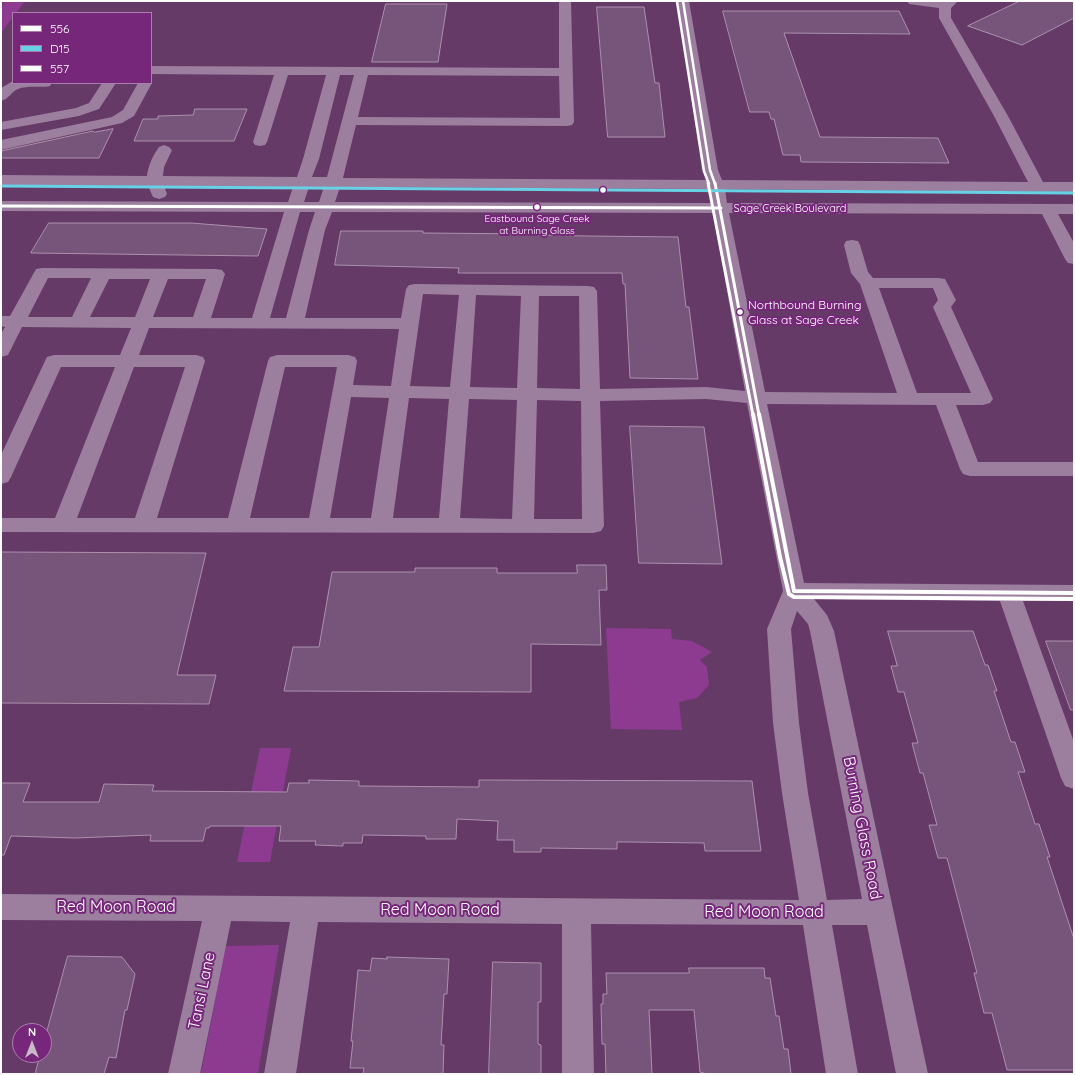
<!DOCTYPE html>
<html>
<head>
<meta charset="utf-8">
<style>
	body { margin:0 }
	#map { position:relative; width:1075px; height:1075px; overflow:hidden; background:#653a67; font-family:Quicksand,sans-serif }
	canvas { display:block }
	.frame { position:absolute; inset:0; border:2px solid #fff; pointer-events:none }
	.legend { position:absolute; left:12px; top:12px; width:140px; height:72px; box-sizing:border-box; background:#76277a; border:1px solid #ad7daf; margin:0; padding:5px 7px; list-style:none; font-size:12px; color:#fff }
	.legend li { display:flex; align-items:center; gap:8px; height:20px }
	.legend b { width:20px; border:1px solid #ad7daf }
	.north { position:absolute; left:12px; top:1023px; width:40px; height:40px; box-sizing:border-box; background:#76277a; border:1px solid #ad7daf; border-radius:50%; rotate:0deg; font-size:11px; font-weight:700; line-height:16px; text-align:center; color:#fff }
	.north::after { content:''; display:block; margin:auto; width:14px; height:18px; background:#c9baca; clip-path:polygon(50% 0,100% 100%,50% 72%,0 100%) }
</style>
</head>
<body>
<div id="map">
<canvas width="1075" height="1075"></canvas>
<div class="frame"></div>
<ul class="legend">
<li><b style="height:5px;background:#fff"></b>556</li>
<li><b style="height:5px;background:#67d2e5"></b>D15</li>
<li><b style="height:5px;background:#fff"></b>557</li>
</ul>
<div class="north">N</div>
</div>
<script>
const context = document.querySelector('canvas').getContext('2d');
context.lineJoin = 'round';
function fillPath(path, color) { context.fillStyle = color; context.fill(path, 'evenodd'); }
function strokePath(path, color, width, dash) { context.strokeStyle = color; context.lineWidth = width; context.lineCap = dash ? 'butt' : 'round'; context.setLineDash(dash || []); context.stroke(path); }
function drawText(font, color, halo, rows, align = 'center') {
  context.font = font + ' Quicksand,sans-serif'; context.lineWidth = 4; context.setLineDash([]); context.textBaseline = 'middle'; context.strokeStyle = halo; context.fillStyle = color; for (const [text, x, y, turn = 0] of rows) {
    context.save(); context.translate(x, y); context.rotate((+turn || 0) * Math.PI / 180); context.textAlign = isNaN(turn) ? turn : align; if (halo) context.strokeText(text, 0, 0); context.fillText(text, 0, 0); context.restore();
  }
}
fillPath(new Path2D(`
	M 5,1 L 25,1 L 16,13 L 13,13 L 13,17 L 1,33 L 1,7 Z
	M 606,628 L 671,629 L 672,639 L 692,641 L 712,652 L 700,660 L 707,667 L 709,685 L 697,698 L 679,702 L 682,730 L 611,729 Z
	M 260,748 L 291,748 L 270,862 L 237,862 Z
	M 279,945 L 258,1074 L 201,1074 L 225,946 Z`), '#8c3b91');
const building = new Path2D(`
	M 1020,1 L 1074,1 L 1074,18 L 1022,45 L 968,26 Z
	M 386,4 L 447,4 L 438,62 L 372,62 Z
	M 597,7 L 644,7 L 655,83 L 659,83 L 665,137 L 608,137 Z
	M 723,11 L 899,11 L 910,34 L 784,33 L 820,137 L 938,138 L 949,163 L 801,162 L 800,155 L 783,155 L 774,119 L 771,119 L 769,112 L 750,112 Z
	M 195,109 L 247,109 L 234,141 L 134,141 L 143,119 L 158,119 L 158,116 L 193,115 Z
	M 113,129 L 99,158 L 1,158 L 1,151 L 93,131 L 94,132 Z
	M 49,223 L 191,223 L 267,229 L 258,256 L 31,253 Z
	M 341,231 L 423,231 L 423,233 L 535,234 L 535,235 L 589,236 L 678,237 L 686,307 L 689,307 L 698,379 L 630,378 L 625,284 L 623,284 L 622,273 L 458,273 L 459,268 L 335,265 Z
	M 630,426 L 704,427 L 722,564 L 639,563 Z
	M 1,552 L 206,553 L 177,675 L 216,675 L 209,704 L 1,703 Z
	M 577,565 L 606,565 L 607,590 L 599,590 L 601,645 L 531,644 L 531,692 L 284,691 L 293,647 L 319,647 L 332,572 L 415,572 L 415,568 L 497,568 L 497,573 L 577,573 Z
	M 888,631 L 973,631 L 985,665 L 988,665 L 997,691 L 994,691 L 1011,742 L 1015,742 L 1025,772 L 1018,772 L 1035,824 L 1039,824 L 1050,857 L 1047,857 L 1074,939 L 1074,1070 L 1007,1070 L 992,1013 L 984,1013 L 974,973 L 977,973 L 947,858 L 938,858 L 929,825 L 937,825 L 923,773 L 920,773 L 912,743 L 918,743 L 904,692 L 898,692 L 891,666 L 897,666 Z
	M 1046,641 L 1074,641 L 1074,710 L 1071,710 Z
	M 309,780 L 359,781 L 359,786 L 479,787 L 479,780 L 752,781 L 761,851 L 705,851 L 704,843 L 629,842 L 617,842 L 617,849 L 541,848 L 541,852 L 514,852 L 514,840 L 497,840 L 498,821 L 457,819 L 456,839 L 426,839 L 426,836 L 363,835 L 362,843 L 343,843 L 343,846 L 315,845 L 316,841 L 279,841 L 281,826 L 210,826 L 209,828 L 206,828 L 203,841 L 150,841 L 151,835 L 75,838 L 11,836 L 4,855 L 1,855 L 1,783 L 30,783 L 23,802 L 99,802 L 104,784 L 154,785 L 152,791 L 287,792 L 289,783 L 309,783 Z
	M 68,956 L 122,957 L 135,974 L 127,1010 L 125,1010 L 116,1058 L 109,1057 L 104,1074 L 35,1074 L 40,1055 L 44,1055 L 44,1042 Z
	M 387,957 L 449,959 L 447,994 L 444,994 L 441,1045 L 444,1045 L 443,1074 L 363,1074 L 364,1068 L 350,1068 L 353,1041 L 351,1041 L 358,970 L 370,971 L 372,958 L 387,959 Z
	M 493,962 L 541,963 L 541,1002 L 538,1002 L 538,1044 L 541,1045 L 541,1074 L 489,1074 Z
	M 689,968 L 764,968 L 765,978 L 770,978 L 776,1016 L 779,1016 L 784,1049 L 788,1049 L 791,1074 L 707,1074 L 700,1072 L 694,1010 L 649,1010 L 652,1074 L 606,1074 L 605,1044 L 602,1044 L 601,1004 L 603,1004 L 603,994 L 607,994 L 606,973 L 689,973 Z`);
fillPath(building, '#775479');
strokePath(building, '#ac91ad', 1);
fillPath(new Path2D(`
	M 559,1 L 571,1 L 574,122 L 572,125 L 567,126 L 356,125 L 343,178 L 706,180 L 702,170 L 677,1 L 689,1 L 718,170 L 722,180 L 1028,182 L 994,116 L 939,18 L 939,8 L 909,4 L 907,1 L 958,1 L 951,8 L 951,18 L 1008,116 L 1043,182 L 1074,182 L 1074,192 L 725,189 L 727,203 L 1074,204 L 1074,214 L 1058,214 L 1074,243 L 1074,264 L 1068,263 L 1065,259 L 1042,214 L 729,213 L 765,392 L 897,393 L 860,284 L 851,273 L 844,245 L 846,241 L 852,240 L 858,241 L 860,245 L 868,272 L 873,278 L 939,278 L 945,279 L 956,300 L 951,307 L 993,399 L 990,403 L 983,405 L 956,405 L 978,462 L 1074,462 L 1074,476 L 970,476 L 963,474 L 960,469 L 936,405 L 767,404 L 804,583 L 1074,585 L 1074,601 L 1023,601 L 1074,742 L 1074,789 L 1065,786 L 1061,778 L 1000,601 L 814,599 L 827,615 L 834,631 L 928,1074 L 896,1074 L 867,925 L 832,925 L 858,1074 L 826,1074 L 803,925 L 591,924 L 594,1074 L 562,1074 L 562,924 L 318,922 L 296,1074 L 264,1074 L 290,922 L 231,921 L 200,1074 L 168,1074 L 202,921 L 1,920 L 1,894 L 799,900 L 782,793 L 773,723 L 767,629 L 783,591 L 747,403 L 706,399 L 600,401 L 604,526 L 601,531 L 593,533 L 1,532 L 1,518 L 55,518 L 115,367 L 61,367 L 11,477 L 8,482 L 1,484 L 1,455 L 45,361 L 47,357 L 54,355 L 120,355 L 131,328 L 22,327 L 8,355 L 1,357 L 1,334 L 5,327 L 1,326 L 1,316 L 10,316 L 36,269 L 42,268 L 216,269 L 222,270 L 225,274 L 211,318 L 252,318 L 284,212 L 1,211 L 1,201 L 288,202 L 293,187 L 164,186 L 167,194 L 165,197 L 159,199 L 153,197 L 148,186 L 1,185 L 1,175 L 147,176 C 148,166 153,155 159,147 L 164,145 L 169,147 L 172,150 L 164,167 L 163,176 L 297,177 L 303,159 L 326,75 L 288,75 L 267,142 L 265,145 L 260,146 L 255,145 L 253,142 L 274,75 L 151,74 L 151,66 L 559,68 ZM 340,75 L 354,75 L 327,177 L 312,177 L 319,159 ZM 368,75 L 559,76 L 560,118 L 358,117 ZM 309,187 L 324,187 L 319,202 L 304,202 ZM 340,187 L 709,189 L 711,203 L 335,202 ZM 300,212 L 315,212 L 309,230 L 286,318 L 270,318 ZM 332,212 L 713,213 L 745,391 L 706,387 L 600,389 L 597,291 L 594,287 L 588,286 L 415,284 L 409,285 L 406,289 L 401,318 L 305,318 L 325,230 ZM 48,278 L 91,278 L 72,317 L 28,317 ZM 109,279 L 150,279 L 135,317 L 90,317 ZM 168,279 L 206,279 L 193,317 L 153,317 ZM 879,288 L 933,288 L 938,300 L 933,307 L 971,393 L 917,393 ZM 423,294 L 459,295 L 450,387 L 410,386 ZM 476,295 L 521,296 L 517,388 L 470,387 ZM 539,296 L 579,296 L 580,389 L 537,388 ZM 149,328 L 399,329 L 391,386 L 353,385 L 357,361 L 355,357 L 348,355 L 277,355 L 270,357 L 268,361 L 228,518 L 157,518 L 205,361 L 203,357 L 196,355 L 139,355 ZM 134,367 L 185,367 L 135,518 L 77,518 ZM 285,367 L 337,367 L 309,518 L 250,518 ZM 351,397 L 389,398 L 371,518 L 330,518 ZM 409,398 L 449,399 L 439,518 L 393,518 ZM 469,399 L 517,400 L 512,519 L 460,518 ZM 537,400 L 581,401 L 582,519 L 534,519 ZM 797,611 L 808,624 L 810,631 L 862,899 L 827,900 L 808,793 L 799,723 L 791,629 Z
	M 13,81 L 13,83 L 52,83 L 50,86 C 40,88 28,85 18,89 C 11,92 9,99 1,101 L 1,88 Z
	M 151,82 L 152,83 L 134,116 L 122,123 L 1,150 L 1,140 L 112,117 L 123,110 L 138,83 L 151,83 Z
	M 102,83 L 116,83 L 99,109 L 79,116 L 1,130 L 1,122 L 76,108 L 89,103 Z`), '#9c7e9e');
strokePath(new Path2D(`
	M 683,1 L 710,170 L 715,184`), '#fff', 2.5);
strokePath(new Path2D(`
	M 715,183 L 759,415
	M 1,206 L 721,208`), '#fff', 3);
strokePath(new Path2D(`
	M 759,414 L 794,591 L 1074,593`), '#fff', 4);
strokePath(new Path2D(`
	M 1,186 L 1074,193`), '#67d2e5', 3);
strokePath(new Path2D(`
	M 677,2 L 704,171 L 709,184`), '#fff', 2.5);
strokePath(new Path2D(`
	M 708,183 L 753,415`), '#fff', 3);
strokePath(new Path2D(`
	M 753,414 L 780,557 L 789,594 L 794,597 L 1074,599`), '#fff', 4);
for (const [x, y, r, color] of [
	[603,190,3.5,"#fff"],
	[537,207,3.5,"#fff"],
	[740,312,3.5,"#fff"]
]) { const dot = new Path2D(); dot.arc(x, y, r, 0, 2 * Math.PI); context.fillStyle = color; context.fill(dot); strokePath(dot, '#76277a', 1.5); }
drawText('10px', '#fff', '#76277a', [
	["Eastbound Sage Creek",537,219],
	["at Burning Glass",537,231]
]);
drawText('11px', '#fff', '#76277a', [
	["Sage Creek Boulevard",790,209]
]);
drawText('12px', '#fff', '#76277a', [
	["Northbound Burning",748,305],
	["Glass at Sage Creek",748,320]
], 'left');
drawText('16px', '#fff', '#76277a', [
	["Burning Glass Road",862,828,79],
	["Red Moon Road",116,907],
	["Red Moon Road",440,910],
	["Red Moon Road",764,912],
	["Tansi Lane",202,991,-78]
]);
</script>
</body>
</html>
